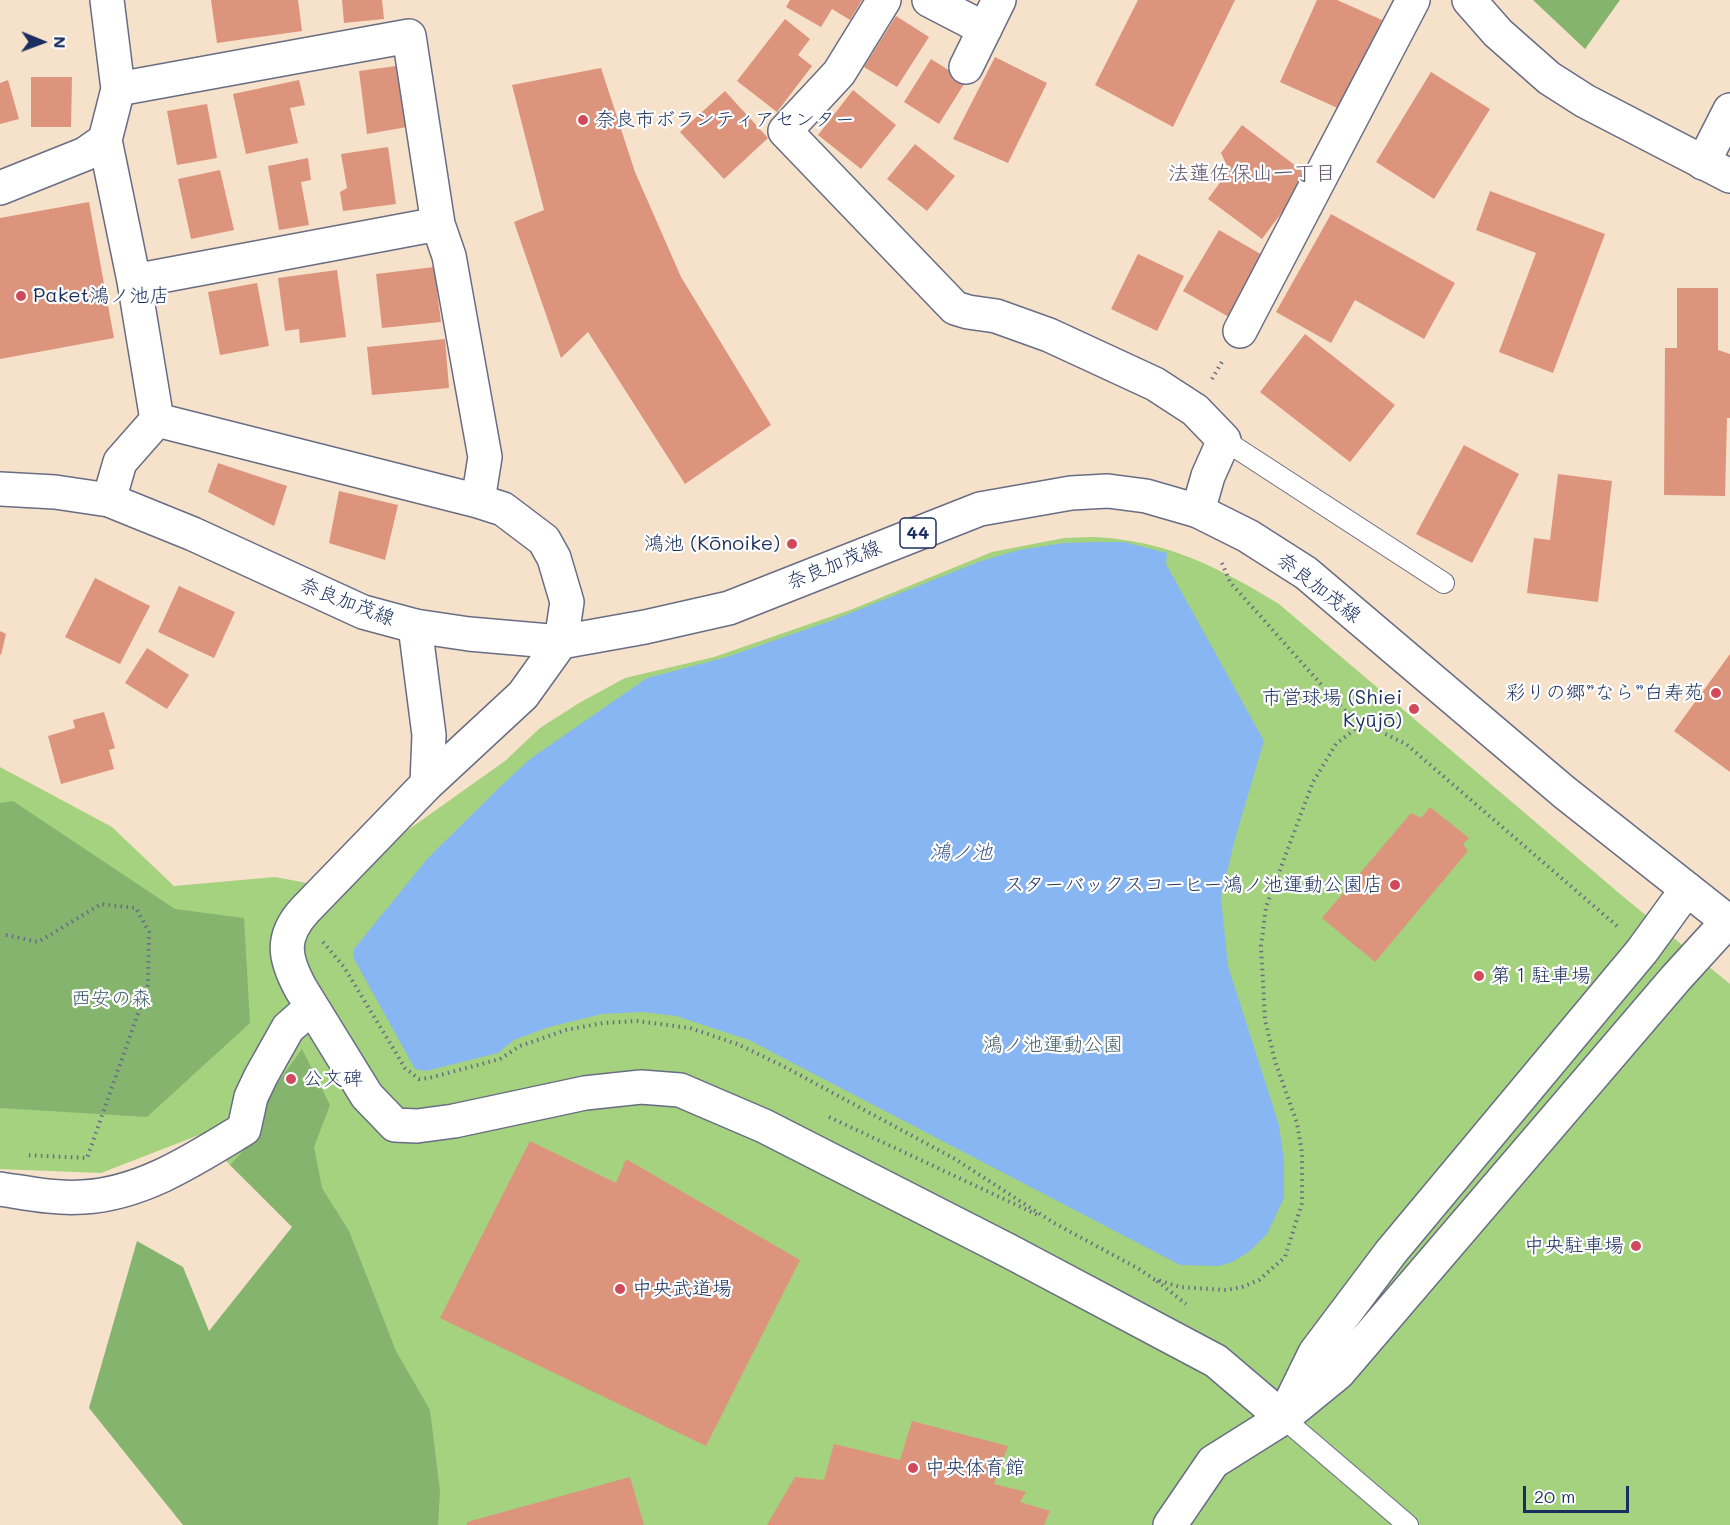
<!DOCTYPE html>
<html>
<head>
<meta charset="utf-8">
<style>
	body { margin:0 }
	#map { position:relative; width:1730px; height:1525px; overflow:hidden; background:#f6e1ca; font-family:Mali,sans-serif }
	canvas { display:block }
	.north { position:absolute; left:12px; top:12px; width:60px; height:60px; -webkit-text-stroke:4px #fff; paint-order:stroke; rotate:91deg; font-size:16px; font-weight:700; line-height:24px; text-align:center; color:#1b2f5e }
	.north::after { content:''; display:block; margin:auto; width:21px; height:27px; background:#1b2f5e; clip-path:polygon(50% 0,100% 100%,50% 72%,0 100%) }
	.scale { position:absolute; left:1523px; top:1486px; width:106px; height:27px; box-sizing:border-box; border:3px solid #1b2f5e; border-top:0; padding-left:8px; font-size:18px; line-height:21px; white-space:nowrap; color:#1b2f5e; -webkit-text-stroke:4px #fff; paint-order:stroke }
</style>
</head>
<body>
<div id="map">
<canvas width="1730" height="1525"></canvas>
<div class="north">N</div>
<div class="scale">20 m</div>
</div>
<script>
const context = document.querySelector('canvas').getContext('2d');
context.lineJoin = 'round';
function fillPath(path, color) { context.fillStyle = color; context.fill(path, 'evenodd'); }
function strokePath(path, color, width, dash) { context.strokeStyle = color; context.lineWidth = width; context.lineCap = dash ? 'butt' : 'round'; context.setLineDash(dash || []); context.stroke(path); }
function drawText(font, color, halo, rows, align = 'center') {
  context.font = font + ' Mali,"Klee One",sans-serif'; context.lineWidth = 4.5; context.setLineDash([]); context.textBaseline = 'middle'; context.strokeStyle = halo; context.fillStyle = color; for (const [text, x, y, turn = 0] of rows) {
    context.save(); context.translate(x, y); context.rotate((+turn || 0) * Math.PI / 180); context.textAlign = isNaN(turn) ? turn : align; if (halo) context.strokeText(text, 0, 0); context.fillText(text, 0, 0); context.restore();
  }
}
fillPath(new Path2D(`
	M 1093,537 C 1166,540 1218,567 1279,604 L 1626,899 L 1730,984 L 1730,1525 L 372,1525 L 293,1226 L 199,1135 L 101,1173 L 0,1169 L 0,767 L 112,827 L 174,886 L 275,877 L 344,890 L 398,837 L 505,761 L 540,728 L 579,703 L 625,678 L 714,657 L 853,609 L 992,552 L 1064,538 Z`), '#a5d27f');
fillPath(new Path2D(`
	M 1533,0 L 1620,0 L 1585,49 Z
	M 13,801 L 175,909 L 244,918 L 250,1023 L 147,1117 L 0,1108 L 0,803 Z
	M 302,1049 L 330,1105 L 314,1147 L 322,1188 L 349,1231 L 396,1351 L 430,1410 L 440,1491 L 438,1525 L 183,1525 L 89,1408 L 137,1241 L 183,1267 L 209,1331 L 292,1227 L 230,1165 L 252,1141 L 265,1100 Z`), '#84b46e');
fillPath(new Path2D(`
	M 1103,542 L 1124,542 L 1167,553 L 1166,564 L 1264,741 L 1235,839 L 1221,898 L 1228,966 L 1279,1125 L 1284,1162 L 1284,1198 L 1267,1234 L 1249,1252 L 1232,1262 L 1219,1266 L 1180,1265 L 749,1040 L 676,1016 L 643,1012 L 602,1014 L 549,1027 L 514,1040 L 498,1053 L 426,1071 L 415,1069 L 353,957 L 354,949 L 428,858 L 502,785 L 530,759 L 647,678 L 727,657 L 833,620 L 981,561 L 1019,550 L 1064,543 Z`), '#87b6f2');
fillPath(new Path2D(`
	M 211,0 L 298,0 L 302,31 L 217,43 Z
	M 342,0 L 382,0 L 384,19 L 344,23 Z
	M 790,0 L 862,0 L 850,20 L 832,9 L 821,27 L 786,7 Z
	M 1138,0 L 1235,0 L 1173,127 L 1095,85 Z
	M 1317,0 L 1337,0 L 1382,20 L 1342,110 L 1280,82 Z
	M 896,16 L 929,37 L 897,87 L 864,67 Z
	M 785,19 L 810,39 L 798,55 L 812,66 L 777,112 L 737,81 Z
	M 995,57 L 1047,83 L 1008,163 L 953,139 Z
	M 931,59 L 966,81 L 939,124 L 904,102 Z
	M 396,66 L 407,127 L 367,134 L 359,71 Z
	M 601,68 L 635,172 L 681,277 L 771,425 L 685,484 L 588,332 L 561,358 L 514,222 L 544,210 L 512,85 Z
	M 1431,72 L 1490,109 L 1434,199 L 1376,162 Z
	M 31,77 L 72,77 L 71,127 L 31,127 Z
	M 8,80 L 19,119 L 0,124 L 0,83 Z
	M 299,80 L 305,105 L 290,108 L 298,143 L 246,154 L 233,94 Z
	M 853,90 L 896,125 L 861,169 L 818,135 Z
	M 725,91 L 768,138 L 724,179 L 680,132 Z
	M 207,104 L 217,158 L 177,165 L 167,111 Z
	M 1242,125 L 1309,176 L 1262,239 L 1208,199 L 1229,170 L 1221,153 Z
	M 915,144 L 955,176 L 927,211 L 887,179 Z
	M 388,147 L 396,204 L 343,211 L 340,192 L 347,188 L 341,154 Z
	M 308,158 L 311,180 L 301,182 L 309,225 L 279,230 L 268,166 Z
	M 220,170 L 234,230 L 191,239 L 178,179 Z
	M 1490,191 L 1605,234 L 1553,373 L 1499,352 L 1536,253 L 1476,230 Z
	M 89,202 L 114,338 L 0,359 L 0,218 Z
	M 1331,214 L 1455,283 L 1424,339 L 1355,300 L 1331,343 L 1276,312 Z
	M 1219,230 L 1264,256 L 1229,317 L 1183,291 Z
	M 1138,254 L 1184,276 L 1157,331 L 1111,309 Z
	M 434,267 L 441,322 L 382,328 L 376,274 Z
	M 337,270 L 346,337 L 300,343 L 299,329 L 285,331 L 278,278 Z
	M 257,283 L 269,346 L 220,355 L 208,292 Z
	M 1677,288 L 1718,288 L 1718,350 L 1730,354 L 1730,418 L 1727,418 L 1725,496 L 1664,495 L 1665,348 L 1677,348 Z
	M 1305,334 L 1395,405 L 1350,462 L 1260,392 Z
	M 445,339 L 449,388 L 372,395 L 367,347 Z
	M 1464,445 L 1519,474 L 1472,563 L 1416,534 Z
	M 218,463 L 287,486 L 274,526 L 208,492 Z
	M 1558,474 L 1612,481 L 1598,602 L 1527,593 L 1534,538 L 1550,540 Z
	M 339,491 L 398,505 L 385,560 L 329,543 Z
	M 95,578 L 150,606 L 120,664 L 65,637 Z
	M 179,586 L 235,612 L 214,658 L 158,632 Z
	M 0,631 L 6,634 L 1,655 L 0,654 Z
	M 147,648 L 189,675 L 167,709 L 125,683 Z
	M 1730,654 L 1730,772 L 1674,731 Z
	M 104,712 L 115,748 L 109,750 L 114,769 L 61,784 L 48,736 L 75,728 L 73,720 Z
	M 1430,807 L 1469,838 L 1463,844 L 1468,851 L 1375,962 L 1322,918 L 1411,813 L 1421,818 Z
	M 530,1141 L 616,1183 L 626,1159 L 800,1260 L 706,1446 L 440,1318 Z
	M 912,1421 L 1008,1446 L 994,1484 L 1026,1492 L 1020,1502 L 1050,1511 L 1044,1525 L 767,1525 L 795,1477 L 824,1480 L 834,1444 L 900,1460 Z
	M 630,1477 L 644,1525 L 467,1525 L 467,1522 Z`), '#dd947d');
const lane = new Path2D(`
	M 1224,440 L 1444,583
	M 1283,1418 L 1408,1525`);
const street = new Path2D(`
	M 107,0 L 118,89 L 105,140 L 134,281 L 157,420 L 120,462 L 109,500
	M 884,0 L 839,73 L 785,131 L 955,308 L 968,312 L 996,316 L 1049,335 L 1155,384 L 1195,410 L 1224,440 L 1208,476 L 1198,511
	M 929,0 L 985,29
	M 966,67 L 999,0
	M 118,89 L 409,36 L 438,224 L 449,256 L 485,457 L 478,501
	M 1703,163 L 1730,110
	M 0,188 L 85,154 L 105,140
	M 134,281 L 438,224
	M 1240,331 L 1413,0
	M 157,420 L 478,501 L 503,509 L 544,540 L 554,558 L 567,602 L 561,642 L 523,695 L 427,784 L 305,910 C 280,937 284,958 301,989 L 367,1096 L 395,1125 L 417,1126 L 454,1121 L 585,1093 L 641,1087 L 680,1090 L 764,1126 L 1009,1251 L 1216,1361 L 1283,1418
	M 415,626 L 429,735 L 427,784
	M 0,1189 C 27,1193 55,1199 83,1197 C 142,1194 195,1159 244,1129 L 251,1097 L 261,1076 L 288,1028 L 312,1007
	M 1288,1408 L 1315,1353 L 1391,1252 L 1642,951 L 1687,889
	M 1170,1525 L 1213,1462 L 1283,1418 L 1338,1373 L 1676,978 L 1728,921`);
const secondary = new Path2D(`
	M 1469,0 L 1498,33 L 1549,78 L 1585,101 L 1730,176`);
const primary = new Path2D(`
	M 0,489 L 55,492 L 109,500 L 193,534 L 363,612 L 415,626 L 469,634 L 561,642 L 645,627 L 729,608 L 980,509 L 1071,493 L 1108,491 L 1146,496 L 1198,511 L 1248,536 L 1306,573 L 1564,792 L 1730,923`);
strokePath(lane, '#686d84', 22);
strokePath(street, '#686d84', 36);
strokePath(secondary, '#686d84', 36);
strokePath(primary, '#686d84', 36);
strokePath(new Path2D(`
	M 1212,379 L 1223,360
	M 1222,563 L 1230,582 L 1343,709 L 1363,723 L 1406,744 L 1617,926
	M 6,935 L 38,942 L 101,904 L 136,908 L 149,932 L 148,985 L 87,1158 L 25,1155
	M 323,942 L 344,967 L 405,1068 L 419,1079 L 429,1078 L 500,1059 L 520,1046 L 566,1030 L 603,1023 L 637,1021 L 690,1028 L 737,1044 L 783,1066 L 955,1159 L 1054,1223 L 1139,1269 L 1154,1279 L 1180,1287 L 1227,1290 L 1242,1287 L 1259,1280 L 1285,1257 L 1302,1203 L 1302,1153 L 1297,1123 L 1275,1061 L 1265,1020 L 1261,946 L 1266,907 L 1313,782 L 1336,744 L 1363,723
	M 829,1117 L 1040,1216
	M 1157,1281 L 1186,1304`), '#686d84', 4, [1.5, 4.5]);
strokePath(lane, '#fff', 20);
strokePath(street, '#fff', 33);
strokePath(secondary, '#fff', 33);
strokePath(primary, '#fff', 33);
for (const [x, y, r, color] of [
	[583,120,6,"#d1495b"],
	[21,296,6,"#d1495b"],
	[792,544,6,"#d1495b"],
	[1716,693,6,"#d1495b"],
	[1414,709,6,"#d1495b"],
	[1395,885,6,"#d1495b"],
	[1479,976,6,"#d1495b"],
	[291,1079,6,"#d1495b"],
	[1636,1246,6,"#d1495b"],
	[620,1289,6,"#d1495b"],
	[913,1468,6,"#d1495b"]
]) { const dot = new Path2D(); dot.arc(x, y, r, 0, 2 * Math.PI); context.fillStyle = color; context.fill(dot); strokePath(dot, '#fff', 2); }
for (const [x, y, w] of [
	[918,533,36]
]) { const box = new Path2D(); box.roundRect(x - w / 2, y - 15, w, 30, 4.5); context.fillStyle = '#fff'; context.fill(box); strokePath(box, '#1b2f5e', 1.5); }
drawText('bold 18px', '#1b2f5e', null, [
	["44",918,533]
]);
drawText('20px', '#1b2f5e', '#fff', [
	["奈良市ボランティアセンター",595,120],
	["Paket鴻ノ池店",33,296],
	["鴻池 (Kōnoike)",780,544,"right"],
	["彩りの郷”なら”白寿苑",1704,693,"right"],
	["市営球場 (Shiei",1402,698,"right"],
	["Kyūjō)",1402,721,"right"],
	["スターバックスコーヒー鴻ノ池運動公園店",1383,885,"right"],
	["第１駐車場",1491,976],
	["公文碑",303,1079],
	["中央駐車場",1624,1246,"right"],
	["中央武道場",632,1289],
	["中央体育館",925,1468]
], 'left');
drawText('20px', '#1b2f5e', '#fff', [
	["奈良加茂線",834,565,-22],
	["奈良加茂線",1319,588,38],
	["奈良加茂線",347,602,21]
]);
drawText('20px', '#446068', '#fff', [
	["西安の森",111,999],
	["鴻ノ池運動公園",1053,1045]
]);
drawText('21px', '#5f5269', '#fff', [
	["法蓮佐保山一丁目",1252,174]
]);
drawText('italic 21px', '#3b588a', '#fff', [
	["鴻ノ池",961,853]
]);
</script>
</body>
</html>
